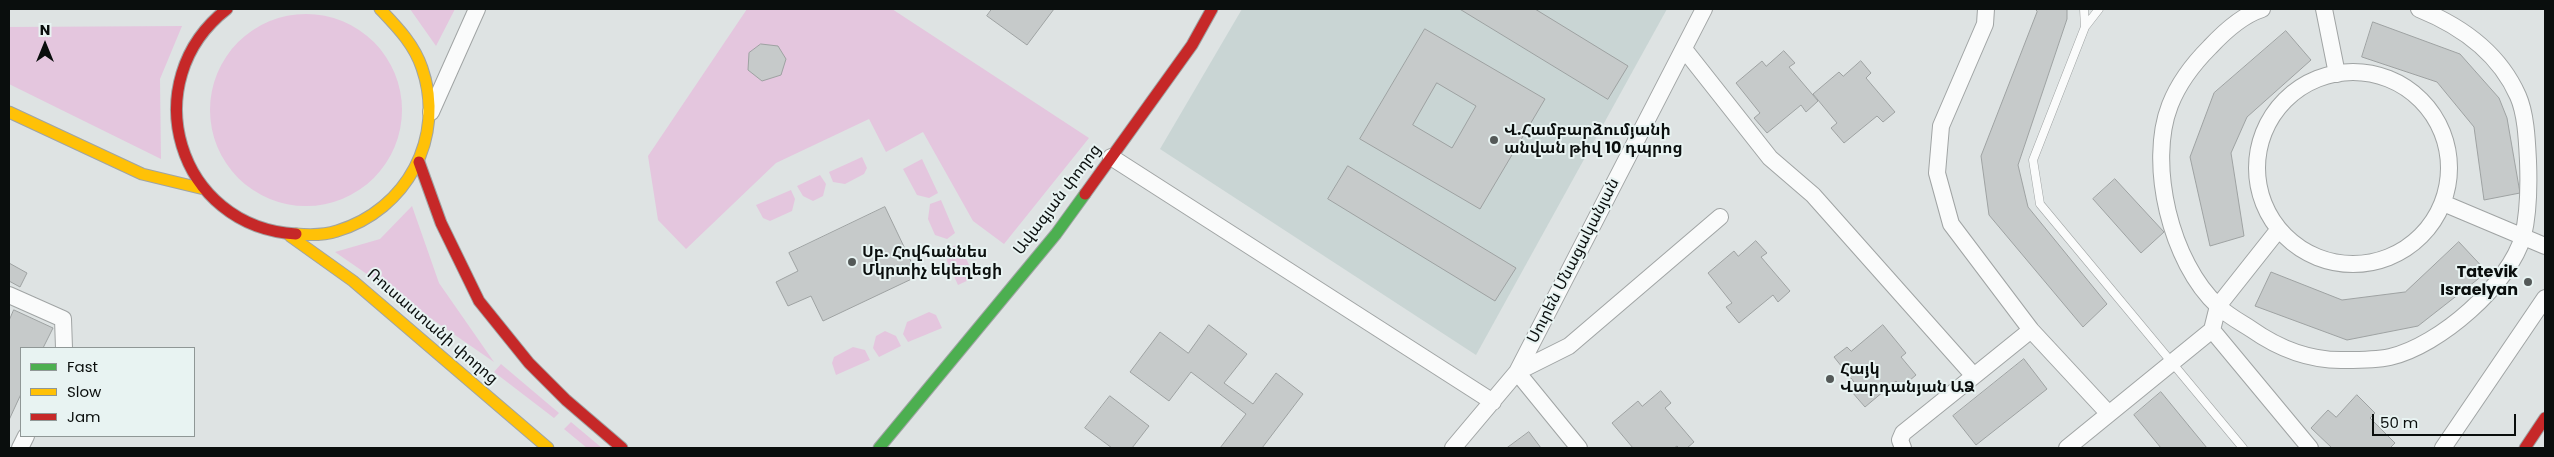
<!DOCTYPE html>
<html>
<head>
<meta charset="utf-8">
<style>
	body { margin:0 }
	#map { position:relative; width:2554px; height:457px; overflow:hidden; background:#dee3e3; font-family:Poppins,sans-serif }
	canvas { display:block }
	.frame { position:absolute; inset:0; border:10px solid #0a0e0d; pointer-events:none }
	.legend { position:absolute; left:20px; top:347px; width:175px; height:90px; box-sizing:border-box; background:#e8f3f2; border:1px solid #8f9796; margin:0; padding:6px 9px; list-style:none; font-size:15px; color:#0a0e0d }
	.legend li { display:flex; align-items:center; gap:10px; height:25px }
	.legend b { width:25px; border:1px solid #8f9796 }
	.north { position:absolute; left:20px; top:20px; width:50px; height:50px; -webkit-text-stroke:4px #e8f3f2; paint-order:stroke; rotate:0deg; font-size:14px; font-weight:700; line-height:20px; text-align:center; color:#0a0e0d }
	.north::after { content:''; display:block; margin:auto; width:18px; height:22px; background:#0a0e0d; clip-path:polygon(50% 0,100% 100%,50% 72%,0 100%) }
	.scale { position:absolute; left:2372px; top:414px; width:144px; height:22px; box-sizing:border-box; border:2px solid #0a0e0d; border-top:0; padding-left:6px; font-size:15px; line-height:18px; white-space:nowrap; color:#0a0e0d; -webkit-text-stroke:4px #e8f3f2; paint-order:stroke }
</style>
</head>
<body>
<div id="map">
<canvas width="2554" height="457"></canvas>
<div class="frame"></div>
<ul class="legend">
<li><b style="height:6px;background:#4caf50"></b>Fast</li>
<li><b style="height:6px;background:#ffc107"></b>Slow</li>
<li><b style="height:6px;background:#c62828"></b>Jam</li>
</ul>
<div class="north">N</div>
<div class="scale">50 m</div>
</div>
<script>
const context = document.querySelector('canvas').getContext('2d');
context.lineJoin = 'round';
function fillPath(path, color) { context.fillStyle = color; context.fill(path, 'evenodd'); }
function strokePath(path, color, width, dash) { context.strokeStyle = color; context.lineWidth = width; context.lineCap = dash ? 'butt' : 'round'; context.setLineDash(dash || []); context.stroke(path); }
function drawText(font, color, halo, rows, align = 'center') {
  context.font = font + ' Poppins,"Noto Sans Armenian",sans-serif'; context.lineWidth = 4; context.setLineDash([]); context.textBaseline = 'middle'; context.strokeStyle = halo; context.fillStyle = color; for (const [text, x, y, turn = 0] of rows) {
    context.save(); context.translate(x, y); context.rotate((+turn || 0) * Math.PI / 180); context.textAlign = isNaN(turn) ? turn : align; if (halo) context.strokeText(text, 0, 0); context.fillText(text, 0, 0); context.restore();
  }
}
fillPath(new Path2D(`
	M 1242,9 L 1667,9 L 1476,355 L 1160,149 Z`), '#c9d5d4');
fillPath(new Path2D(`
	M 410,9 L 455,9 L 436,46 Z
	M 747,9 L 892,9 L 1089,138 L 1004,244 L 973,221 L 923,132 L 886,152 L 869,119 L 776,163 L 686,249 L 658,220 L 648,156 Z
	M210 110a96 96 0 1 1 192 0a96 96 0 1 1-192 0Z
	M 182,26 L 160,79 L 161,159 L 9,84 L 9,27 Z
	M 862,157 L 867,168 L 864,174 L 845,184 L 833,182 L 829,172 Z
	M 922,159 L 938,193 L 929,198 L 917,195 L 903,169 Z
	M 820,175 L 826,184 L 823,196 L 813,201 L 803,196 L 797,186 Z
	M 791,190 L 795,199 L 792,211 L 770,221 L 763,218 L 756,205 Z
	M 941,200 L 955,233 L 947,239 L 935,235 L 928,219 L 930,204 Z
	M 412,206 L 439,283 L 494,362 L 335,252 L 380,239 Z
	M 959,244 L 975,277 L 958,285 L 947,261 L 949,248 Z
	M 929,312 L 936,315 L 942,328 L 908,342 L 903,334 L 907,322 Z
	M 885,331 L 896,336 L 901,346 L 879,357 L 873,348 L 876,336 Z
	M 853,347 L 865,350 L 870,360 L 836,375 L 832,363 L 834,357 Z
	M 501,364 L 559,413 L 554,418 L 494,372 Z
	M 571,422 L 602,448 L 587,448 L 564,429 Z`), '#e4c6de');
const building = new Path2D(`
	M 992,9 L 1054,9 L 1027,45 L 987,16 Z
	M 1460,9 L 1535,9 L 1628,66 L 1608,99 Z
	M 2036,9 L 2067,9 L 2067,19 L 2018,165 L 2028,207 L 2107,304 L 2083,327 L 1989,215 L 1981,156 L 2037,12 Z
	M 2373,22 L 2460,54 L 2499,98 L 2507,118 L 2520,193 L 2484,200 L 2474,127 L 2437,82 L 2362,57 Z
	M 1425,29 L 1545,99 L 1480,209 L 1360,139 ZM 1437,83 L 1476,106 L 1452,148 L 1413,125 Z
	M 2286,31 L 2311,60 L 2247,117 L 2231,153 L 2244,236 L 2210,246 L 2190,157 L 2214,93 Z
	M 761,44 L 778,46 L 786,59 L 781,75 L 762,81 L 748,70 L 749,53 Z
	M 1784,51 L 1795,63 L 1789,67 L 1818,101 L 1806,112 L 1801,105 L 1767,133 L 1754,118 L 1760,113 L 1736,83 L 1762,61 L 1766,66 Z
	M 1861,61 L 1871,73 L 1866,78 L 1895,112 L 1883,122 L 1877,116 L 1844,143 L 1831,128 L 1837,123 L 1813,94 L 1839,72 L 1843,76 Z
	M 1348,166 L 1516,268 L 1495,301 L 1328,199 Z
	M 2115,179 L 2164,232 L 2141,253 L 2093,199 Z
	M 885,207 L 918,276 L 823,321 L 811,296 L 788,306 L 776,282 L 798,271 L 789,253 Z
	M 1756,241 L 1767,253 L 1761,257 L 1790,291 L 1778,302 L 1773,295 L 1739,323 L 1726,307 L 1732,303 L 1708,273 L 1734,251 L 1738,256 Z
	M 2459,242 L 2487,272 L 2418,326 L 2347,340 L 2255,306 L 2271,272 L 2342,300 L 2405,292 Z
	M 9,263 L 27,273 L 20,287 L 9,281 Z
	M 14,310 L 53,328 L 43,348 L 21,348 L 21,394 L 9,420 L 9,321 Z
	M 1209,325 L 1247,354 L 1224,383 L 1253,404 L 1276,373 L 1303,394 L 1262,448 L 1220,448 L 1246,414 L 1191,372 L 1169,401 L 1130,372 L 1160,332 L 1188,353 Z
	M 1883,325 L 1906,353 L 1901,357 L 1916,375 L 1902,387 L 1896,381 L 1865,407 L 1852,392 L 1858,387 L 1834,357 L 1847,347 L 1851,351 Z
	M 2024,359 L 2047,389 L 1976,445 L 1953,416 Z
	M 1661,391 L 1671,403 L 1665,408 L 1694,442 L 1687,448 L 1679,448 L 1677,446 L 1674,448 L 1633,448 L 1612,423 L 1638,401 L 1642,406 Z
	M 2161,392 L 2207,448 L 2161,448 L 2134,415 Z
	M 2357,395 L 2375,413 L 2370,418 L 2395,443 L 2390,448 L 2332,448 L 2311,428 L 2328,410 L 2336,417 Z
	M 1110,396 L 1149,426 L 1132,448 L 1112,448 L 1085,428 Z
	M 1529,432 L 1541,448 L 1507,448 Z`);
fillPath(building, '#c6caca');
strokePath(building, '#9ea2a2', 1);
const lane = new Path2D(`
	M 2084,9 L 2085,27
	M 2099,9 L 2085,27 L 2033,160 L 2040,204 L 2243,448`);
const street = new Path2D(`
	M 1986,9 L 1985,24 L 1941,126 L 1937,173 L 1951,224 L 2031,330 L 2109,414
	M 2262,9 C 2243,15 2224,32 2210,47 C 2193,64 2179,82 2170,105 C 2147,164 2171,263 2218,306 C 2227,315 2240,322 2251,329 C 2278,348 2311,361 2345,360 C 2359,360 2376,360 2390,357 C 2439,346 2510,284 2523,236 C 2529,211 2529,186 2528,161 C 2527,141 2526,114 2518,96 C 2499,53 2461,26 2419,9
	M 2324,9 L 2337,74
	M 1684,49 L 1770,158 L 1813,195 L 1974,376 L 2031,330
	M2257 168a96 96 0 1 1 192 0a96 96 0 1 1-192 0Z
	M 431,112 L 477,9
	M 1111,157 L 1493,402
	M 2443,203 L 2545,246
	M 9,295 L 63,319 L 64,348
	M 2212,330 L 2310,448
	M 20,448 L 26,436
	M 1453,448 L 1517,372 L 1704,9
	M 1579,448 L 1517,372 L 1569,346 L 1720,217
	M 1903,448 L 1900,440 L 1903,433 L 1974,376
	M 2067,448 L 2212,330 L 2218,306 L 2279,229
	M 2443,448 L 2545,298`);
const fast = new Path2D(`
	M 879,448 L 1056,234 L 1085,194`);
const slow = new Path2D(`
	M 9,112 L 142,174 L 204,189
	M 296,234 C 308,235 325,235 337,231 C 407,210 446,137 422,68 C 414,44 397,27 380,9
	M 290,236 L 353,281 L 548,448`);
const jam = new Path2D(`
	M 227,9 C 134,81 177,227 296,234
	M 419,162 L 441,223 L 479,301 L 529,363 L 566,400 L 622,448
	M 1085,194 L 1192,45 L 1212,9
	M 2525,448 L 2545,418`);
strokePath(lane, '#a0a4a4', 9);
strokePath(street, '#a0a4a4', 18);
strokePath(fast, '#a0a4a4', 13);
strokePath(slow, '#a0a4a4', 13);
strokePath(jam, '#a0a4a4', 13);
strokePath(lane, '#fafbfb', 8);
strokePath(street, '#fafbfb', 16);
strokePath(fast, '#4caf50', 11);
strokePath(slow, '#ffc107', 11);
strokePath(jam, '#c62828', 11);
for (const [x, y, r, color] of [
	[1494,140,5,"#545958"],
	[852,262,5,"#545958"],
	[2528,282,5,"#545958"],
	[1830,379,5,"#545958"]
]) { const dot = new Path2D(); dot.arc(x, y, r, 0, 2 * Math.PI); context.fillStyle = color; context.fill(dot); strokePath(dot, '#e8f3f2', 2); }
drawText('bold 16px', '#0a0e0d', '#e8f3f2', [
	["Վ.Համբարձումյանի",1504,131],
	["անվան թիվ 10 դպրոց",1504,149],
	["Սբ. Հովհաննես",862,253],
	["Մկրտիչ եկեղեցի",862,271],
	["Tatevik",2518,273,"right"],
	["Israelyan",2518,291,"right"],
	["Հայկ",1840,370],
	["Վարդանյան ԱՁ",1840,388]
], 'left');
drawText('16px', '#0a0e0d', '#e8f3f2', [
	["Ավագյան փողոց",1058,200,-53],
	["Սուրեն Մնացականյան",1574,261,-63],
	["Ռուսաստանի փողոց",432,327,41]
]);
</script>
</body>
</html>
